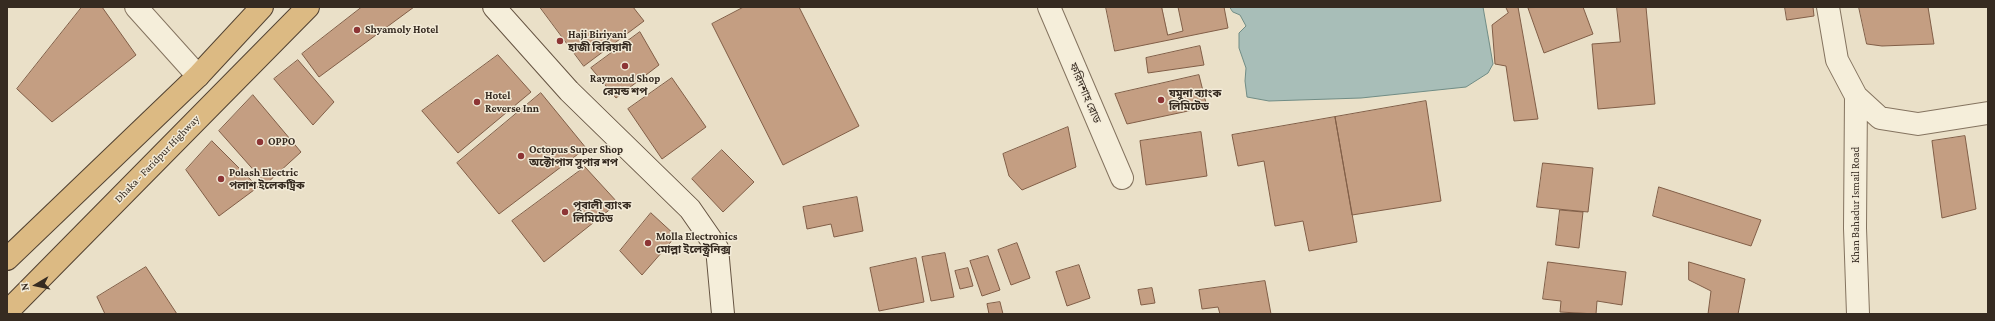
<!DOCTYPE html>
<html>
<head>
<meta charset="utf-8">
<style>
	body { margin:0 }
	#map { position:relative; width:1995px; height:321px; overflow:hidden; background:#eae0c8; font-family:"Crimson Pro",serif }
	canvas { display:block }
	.frame { position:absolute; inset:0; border:8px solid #362b21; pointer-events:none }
	.north { position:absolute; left:16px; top:265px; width:40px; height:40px; -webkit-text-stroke:3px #f2ead7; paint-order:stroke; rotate:261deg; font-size:11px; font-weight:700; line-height:16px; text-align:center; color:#362b21 }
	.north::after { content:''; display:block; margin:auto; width:14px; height:18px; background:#362b21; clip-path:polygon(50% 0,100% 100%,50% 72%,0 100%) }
</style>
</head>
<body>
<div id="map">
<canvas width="1995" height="321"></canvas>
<div class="frame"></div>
<div class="north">N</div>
</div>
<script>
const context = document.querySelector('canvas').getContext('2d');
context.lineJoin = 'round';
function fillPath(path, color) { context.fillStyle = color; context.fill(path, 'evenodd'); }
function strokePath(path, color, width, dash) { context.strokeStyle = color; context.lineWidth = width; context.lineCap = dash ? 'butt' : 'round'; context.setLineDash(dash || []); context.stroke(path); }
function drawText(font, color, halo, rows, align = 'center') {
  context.font = font + ' "Crimson Pro","Noto Sans Bengali",serif'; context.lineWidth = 3; context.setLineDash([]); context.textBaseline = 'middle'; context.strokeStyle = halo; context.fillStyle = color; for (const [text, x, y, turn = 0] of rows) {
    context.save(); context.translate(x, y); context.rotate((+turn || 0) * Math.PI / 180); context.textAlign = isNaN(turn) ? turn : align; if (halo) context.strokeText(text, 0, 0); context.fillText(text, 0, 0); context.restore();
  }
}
const water = new Path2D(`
	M 1230,7 L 1483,7 L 1493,64 L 1488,73 L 1466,87 L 1361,98 L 1269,101 L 1247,97 L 1245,81 L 1246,68 L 1239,48 L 1239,33 L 1246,26 L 1240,15 L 1233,12 Z`);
fillPath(water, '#a8beb8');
strokePath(water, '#708c85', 1);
const building = new Path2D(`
	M 82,7 L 102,7 L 136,55 L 52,122 L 17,89 Z
	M 362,7 L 414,7 L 319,77 L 302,54 Z
	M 540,7 L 633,7 L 644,21 L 584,66 Z
	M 744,7 L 799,7 L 859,126 L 783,165 L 712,24 Z
	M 1106,7 L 1224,7 L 1228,28 L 1115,51 Z
	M 1162,7 L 1178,7 L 1183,31 L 1168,35 Z
	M 1506,7 L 1518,7 L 1538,119 L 1514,121 L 1506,66 L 1495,64 L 1492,25 L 1508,13 Z
	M 1583,7 L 1593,34 L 1544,53 L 1528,8 Z
	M 1617,7 L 1646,7 L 1655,104 L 1598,109 L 1592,44 L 1620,42 Z
	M 1785,7 L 1813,7 L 1814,16 L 1787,20 Z
	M 1859,7 L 1928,7 L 1934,44 L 1882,46 L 1867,44 Z
	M 640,32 L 659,65 L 616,98 L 591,68 Z
	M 1200,46 L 1204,65 L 1148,73 L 1146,58 Z
	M 498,55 L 531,92 L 458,153 L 422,111 Z
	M 298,60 L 334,102 L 313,125 L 274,79 Z
	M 1199,75 L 1207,107 L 1127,124 L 1115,94 Z
	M 672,78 L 706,127 L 662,159 L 628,109 Z
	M 541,93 L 586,148 L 499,214 L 457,163 Z
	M 253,95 L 301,152 L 266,184 L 219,131 Z
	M 1426,101 L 1441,201 L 1352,215 L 1335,117 Z
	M 1335,117 L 1357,242 L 1309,251 L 1303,221 L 1275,226 L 1264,161 L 1238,166 L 1232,135 Z
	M 1068,127 L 1076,167 L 1022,190 L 1009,176 L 1003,154 Z
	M 1201,132 L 1207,176 L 1146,185 L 1140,141 Z
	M 1965,136 L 1976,209 L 1942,218 L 1932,141 Z
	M 212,141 L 258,187 L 219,216 L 186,170 Z
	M 722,150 L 754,182 L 723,212 L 692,179 Z
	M 1543,163 L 1593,168 L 1588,212 L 1537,207 Z
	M 585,167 L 618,203 L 544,262 L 512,221 Z
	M 1659,187 L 1761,220 L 1751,246 L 1653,216 Z
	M 857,197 L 863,231 L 834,237 L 831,224 L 807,229 L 803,207 Z
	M 1560,210 L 1583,212 L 1579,248 L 1556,245 Z
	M 651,213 L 676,236 L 642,275 L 620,251 Z
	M 1017,243 L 1030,278 L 1011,285 L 998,250 Z
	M 945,253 L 954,297 L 931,301 L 922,257 Z
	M 988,256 L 1000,290 L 982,296 L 970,261 Z
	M 916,258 L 924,302 L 879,311 L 870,268 Z
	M 1548,262 L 1626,272 L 1622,305 L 1597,301 L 1596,314 L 1560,312 L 1561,301 L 1543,299 Z
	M 1689,262 L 1745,279 L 1738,314 L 1708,314 L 1711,291 L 1689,280 Z
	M 1079,265 L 1090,298 L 1067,306 L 1056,272 Z
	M 146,267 L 177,314 L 105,314 L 97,297 Z
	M 968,268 L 973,286 L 960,289 L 955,271 Z
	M 1265,281 L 1271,314 L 1220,314 L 1218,307 L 1202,309 L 1199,290 Z
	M 1152,288 L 1155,303 L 1141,305 L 1138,290 Z
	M 1000,302 L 1003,314 L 989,314 L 987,304 Z`);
fillPath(building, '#c49e82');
strokePath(building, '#815e47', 1);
const minor = new Path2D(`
	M 136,7 L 198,76
	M 1049,7 L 1122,178
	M 1828,7 L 1837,60 L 1856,96 L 1880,118 L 1918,124 L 1988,113
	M 1856,96 L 1855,228 L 1858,314`);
const secondary = new Path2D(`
	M 494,7 L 569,91 L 690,209 L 717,248 L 723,314`);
const trunk = new Path2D(`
	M 7,259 L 198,76 L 262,7
	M 7,312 L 308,7`);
strokePath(minor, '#84735f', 24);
strokePath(secondary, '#665442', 24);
strokePath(trunk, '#524232', 24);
strokePath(minor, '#f5eeda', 22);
strokePath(secondary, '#f5eeda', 22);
strokePath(trunk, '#dcba83', 22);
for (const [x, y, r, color] of [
	[357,30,4,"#8d3535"],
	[560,41,4,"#8d3535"],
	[625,66,4,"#8d3535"],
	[1161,100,4,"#8d3535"],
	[477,102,4,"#8d3535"],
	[260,142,4,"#8d3535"],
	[521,156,4,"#8d3535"],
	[221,179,4,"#8d3535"],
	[565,212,4,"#8d3535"],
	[648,243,4,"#8d3535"]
]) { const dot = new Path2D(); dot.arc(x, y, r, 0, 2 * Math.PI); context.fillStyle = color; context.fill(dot); strokePath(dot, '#f2ead7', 1.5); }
drawText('bold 11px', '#362b21', '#f2ead7', [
	["Shyamoly Hotel",365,30],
	["Haji Biriyani",568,35],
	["হাজী বিরিয়ানী",568,48],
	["Raymond Shop",625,79,"center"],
	["রেমন্ড শপ",625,92,"center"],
	["যমুনা ব্যাংক",1169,94],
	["লিমিটেড",1169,107],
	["Hotel",485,96],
	["Reverse Inn",485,109],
	["OPPO",268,142],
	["Octopus Super Shop",529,150],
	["অক্টোপাস সুপার শপ",529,163],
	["Polash Electric",229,173],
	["পলাশ ইলেকট্রিক",229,186],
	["পূবালী ব্যাংক",573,206],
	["লিমিটেড",573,219],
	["Molla Electronics",656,237],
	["মোল্লা ইলেক্ট্রনিক্স",656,250]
], 'left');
drawText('11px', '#362b21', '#f2ead7', [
	["ফরিদশাহ রোড",1085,93,67],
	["Dhaka - Faridpur Highway",157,159,-46],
	["Khan Bahadur Ismail Road",1856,205,-90]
]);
</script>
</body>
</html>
